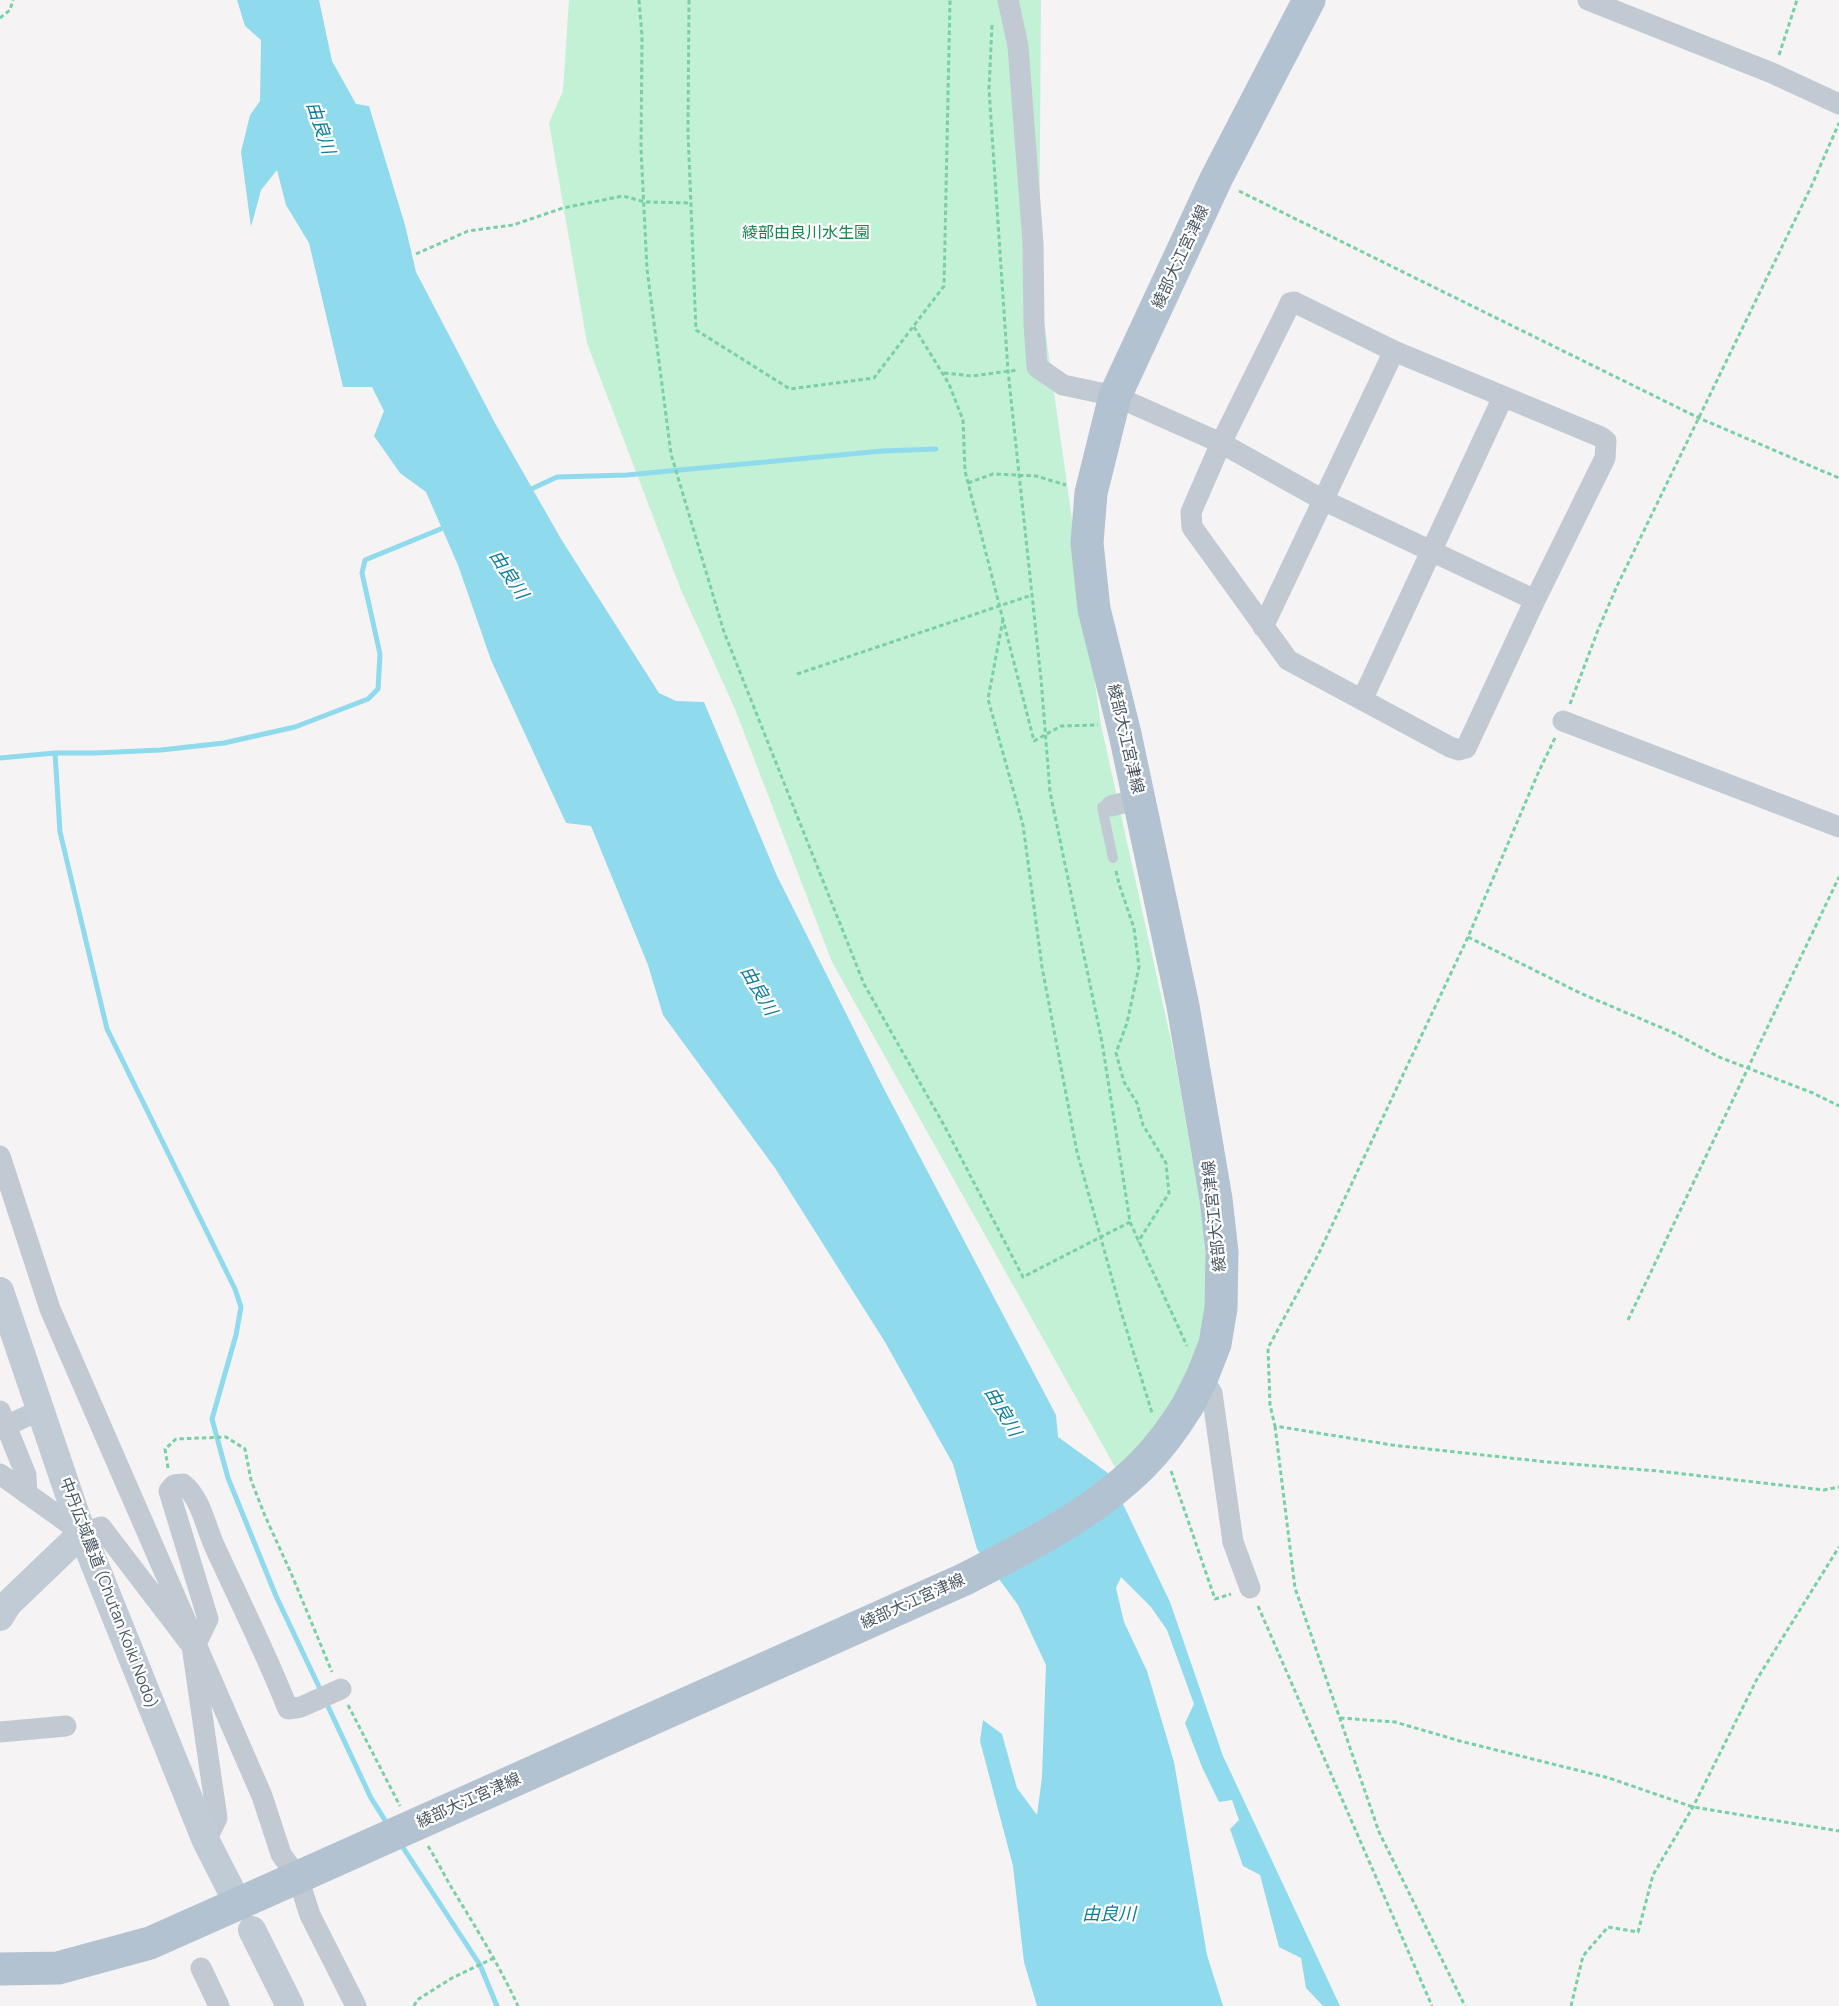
<!DOCTYPE html>
<html>
<head>
<meta charset="utf-8">
<style>
	body { margin:0 }
	canvas { display:block; background:#f5f3f3 }
</style>
</head>
<body>
<canvas width="1839" height="2006"></canvas>
<script>
const context = document.querySelector('canvas').getContext('2d');
context.lineJoin = 'round';
function fillPath(path, color) { context.fillStyle = color; context.fill(path, 'evenodd'); }
function strokePath(path, color, width, dash) { context.strokeStyle = color; context.lineWidth = width; context.lineCap = dash ? 'butt' : 'round'; context.setLineDash(dash || []); context.stroke(path); }
function drawText(font, color, halo, rows, align = 'center') {
  context.font = font + ' Manrope,"Noto Sans JP",sans-serif'; context.lineWidth = 4.5; context.setLineDash([]); context.textBaseline = 'middle'; context.strokeStyle = halo; context.fillStyle = color; for (const [text, x, y, turn = 0] of rows) {
    context.save(); context.translate(x, y); context.rotate((+turn || 0) * Math.PI / 180); context.textAlign = isNaN(turn) ? turn : align; if (halo) context.strokeText(text, 0, 0); context.fillText(text, 0, 0); context.restore();
  }
}
fillPath(new Path2D(`
	M 569,0 L 1041,0 L 1039,286 L 1101,725 L 1174,1054 L 1202,1213 L 1208,1288 L 1198,1360 L 1166,1427 L 1120,1476 L 832,962 L 735,709 L 681,590 L 587,343 L 549,123 L 563,91 Z`), '#c3f1d5');
fillPath(new Path2D(`
	M 237,0 L 319,0 L 332,61 L 356,104 L 369,106 L 405,225 L 416,272 L 495,423 L 561,539 L 659,693 L 676,701 L 704,702 L 777,876 L 882,1085 L 1056,1415 L 1058,1437 L 1108,1473 L 1170,1602 L 1223,1756 L 1340,2006 L 1323,2006 L 1306,1988 L 1301,1958 L 1279,1947 L 1260,1875 L 1243,1866 L 1230,1829 L 1239,1820 L 1232,1800 L 1219,1802 L 1202,1767 L 1185,1723 L 1194,1704 L 1167,1630 L 1151,1607 L 1121,1577 L 1116,1588 L 1124,1622 L 1147,1671 L 1174,1762 L 1207,1955 L 1223,2006 L 1037,2006 L 1024,1962 L 1013,1866 L 980,1741 L 983,1720 L 1002,1734 L 1017,1788 L 1037,1815 L 1042,1777 L 1046,1665 L 1018,1605 L 977,1549 L 953,1464 L 885,1342 L 775,1168 L 663,1015 L 648,965 L 591,826 L 566,823 L 491,660 L 458,565 L 426,492 L 400,473 L 374,436 L 384,411 L 372,387 L 343,387 L 309,243 L 286,205 L 277,170 L 261,190 L 251,227 L 241,152 L 250,115 L 260,101 L 261,40 L 245,26 Z`), '#90daee');
strokePath(new Path2D(`
	M 527,491 L 557,477 L 627,475 L 882,451 L 936,449
	M 55,753 L 60,832 L 107,1029 L 235,1289 L 241,1307 L 236,1335 L 212,1419 L 228,1478 L 276,1596 L 321,1691
	M 0,758 L 55,753 L 95,753 L 161,750 L 224,743 L 295,727 L 368,699 L 378,689 L 380,654 L 362,573 L 365,560 L 448,526
	M 325,1700 L 371,1798 L 388,1825
	M 400,1843 L 480,1965 L 497,2006`), '#90daee', 5);
strokePath(new Path2D(`
	M 639,0 L 642,36 L 641,149 L 647,269 L 671,454 L 724,632 L 864,984 L 945,1127 L 1023,1277 L 1130,1222
	M 689,0 L 688,132 L 696,330 L 790,389 L 874,378 L 944,286 L 950,0
	M 0,18 L 10,10 L 13,0
	M 992,25 L 989,89 L 1008,371 L 1041,679 L 1050,792 L 1102,1042 L 1130,1222 L 1187,1346
	M 1779,55 L 1797,0
	M 1239,191 L 1699,418 L 1839,478
	M 416,254 L 468,231 L 513,225 L 563,208 L 623,196 L 645,202 L 691,203
	M 914,327 L 949,384 L 963,420 L 965,471 L 1034,741 L 1061,726 L 1098,725
	M 944,373 L 972,376 L 1018,370
	M 968,483 L 993,474 L 1036,476 L 1066,485
	M 1003,619 L 988,699 L 1023,825 L 1042,967 L 1077,1152 L 1123,1318 L 1152,1413
	M 797,674 L 1032,595
	M 1570,704 L 1598,630 L 1617,586 L 1811,187 L 1839,123
	M 1555,738 L 1539,771 L 1468,937 L 1318,1255 L 1268,1348 L 1270,1405 L 1275,1426 L 1392,1445 L 1547,1462 L 1658,1471 L 1824,1490 L 1839,1487
	M 1116,871 L 1119,884 L 1134,928 L 1139,967 L 1127,1023 L 1116,1053 L 1124,1082 L 1137,1103 L 1143,1125 L 1166,1163 L 1169,1193 L 1138,1242
	M 1468,937 L 1580,993 L 1674,1033 L 1719,1057 L 1813,1093 L 1839,1106
	M 1628,1320 L 1839,877
	M 1275,1426 L 1295,1588 L 1379,1832 L 1465,2006
	M 168,1468 L 165,1449 L 176,1439 L 226,1437 L 245,1449 L 251,1480 L 265,1516 L 291,1573 L 332,1672
	M 1171,1471 L 1215,1599 L 1231,1594
	M 1258,1606 L 1432,2006
	M 348,1705 L 400,1806
	M 1340,1718 L 1395,1722 L 1460,1741 L 1609,1778 L 1693,1807 L 1839,1831
	M 428,1846 C 438,1862 446,1879 456,1895 C 478,1931 500,1967 518,2006
	M 414,2006 L 417,2000 L 452,1978 L 494,1958
	M 1571,2006 L 1583,1956 L 1608,1927 L 1638,1932 L 1653,1875 L 1693,1807 L 1757,1679 L 1839,1547`), '#7ad0a6', 3, [4.5, 3]);
strokePath(new Path2D(`
	M 1107,806 L 1102,807 L 1113,858`), '#c1cad2', 10);
strokePath(new Path2D(`
	M 1008,0 L 1018,46 L 1033,243 L 1034,324 L 1037,367 L 1063,385 L 1115,396 L 1221,443 L 1323,500 L 1535,600
	M 1588,0 L 1772,73 L 1839,104
	M 1294,302 L 1394,351 L 1601,437 L 1606,441 L 1605,458 L 1535,600 L 1466,748 L 1459,750 L 1450,747 L 1288,660 L 1192,527 L 1191,512 L 1221,443 L 1286,312 L 1290,303 Z
	M 1263,627 L 1394,351
	M 1362,700 L 1503,397
	M 1563,721 L 1839,827
	M 1111,806 L 1139,799
	M 0,1156 L 50,1309 L 262,1796 L 281,1854 L 298,1878 L 310,1915 L 356,2006
	M 1202,1377 L 1212,1393 L 1233,1542 L 1250,1588
	M 0,1411 L 26,1475 L 27,1494
	M 6,1426 L 40,1410
	M 0,1474 L 82,1533 L 101,1527 L 192,1646 L 217,1818 L 206,1841
	M 192,1646 L 196,1644 L 208,1619 L 169,1491 L 174,1485 L 183,1484 C 200,1497 205,1524 214,1545 C 239,1600 266,1653 288,1709 L 301,1707 L 341,1689
	M 0,1732 L 66,1726
	M 201,1968 L 219,2006`), '#c1cad2', 21);
strokePath(new Path2D(`
	M 0,1291 L 82,1533 L 206,1841 L 231,1890
	M 0,1617 L 8,1604 L 82,1533
	M 252,1930 L 290,2006`), '#c1cbd6', 28);
strokePath(new Path2D(`
	M 1188,1405 L 1202,1377 L 1215,1344 L 1221,1308 L 1222,1252 L 1216,1199 L 1183,1006 L 1125,734 L 1094,609 L 1087,543 L 1091,493 L 1115,396 L 1216,179 L 1309,0
	M 0,1969 L 58,1968 L 150,1943 L 305,1874`), '#b3c2d1', 33);
strokePath(new Path2D(`
	M 305,1874 L 965,1579 C 1025,1548 1095,1513 1143,1464 C 1161,1446 1175,1426 1188,1405`), '#b3c2d1', 33);
drawText('16px', '#17864f', '#fff', [
	["綾部由良川水生園",806,234]
]);
drawText('16px', '#4a5661', '#fff', [
	["綾部大江宮津線",1181,257,-65],
	["綾部大江宮津線",1125,739,77],
	["綾部大江宮津線",1215,1216,-96],
	["中丹広域農道 (Chutan Koiki Nodo)",108,1593,69],
	["綾部大江宮津線",913,1602,-24],
	["綾部大江宮津線",469,1801,-24]
]);
drawText('italic 18px', '#0c7c9b', '#fff', [
	["由良川",320,128,72],
	["由良川",508,575,57],
	["由良川",758,991,60],
	["由良川",1002,1412,60],
	["由良川",1109,1915]
]);
</script>
</body>
</html>
